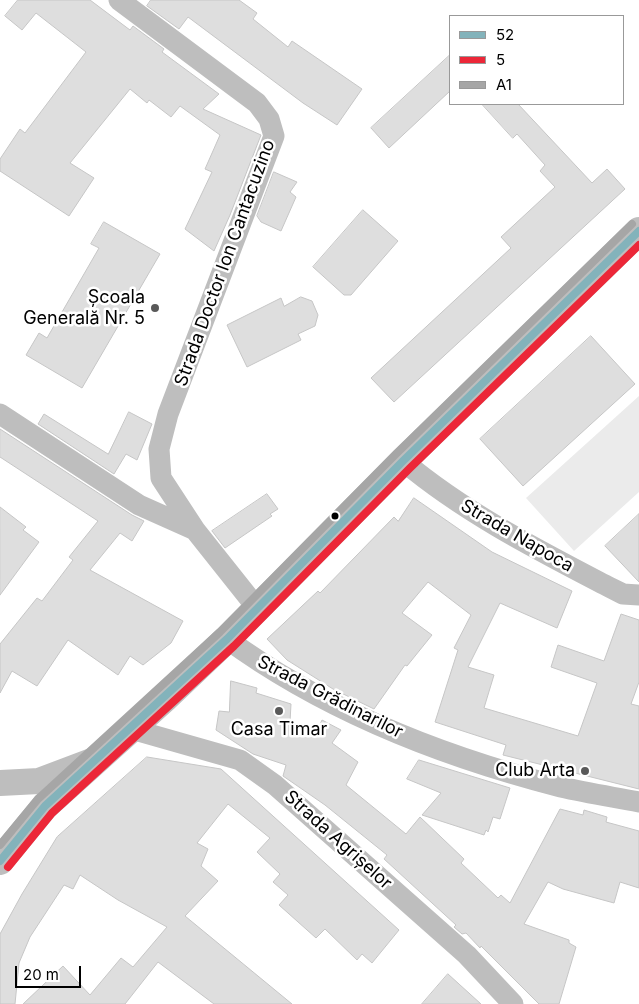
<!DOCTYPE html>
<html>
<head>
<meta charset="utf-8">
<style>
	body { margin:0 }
	#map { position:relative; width:639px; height:1004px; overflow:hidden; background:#fff; font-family:Inter,sans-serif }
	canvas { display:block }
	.legend { position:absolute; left:449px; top:15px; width:175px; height:90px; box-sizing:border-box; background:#fff; border:1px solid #999; margin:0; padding:6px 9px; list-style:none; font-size:15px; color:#000 }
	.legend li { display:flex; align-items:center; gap:10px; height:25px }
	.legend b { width:25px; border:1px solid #999 }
	.scale { position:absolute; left:15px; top:966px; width:66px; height:22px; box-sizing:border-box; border:2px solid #000; border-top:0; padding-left:6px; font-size:15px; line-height:18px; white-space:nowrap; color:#000; -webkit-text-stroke:4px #fff; paint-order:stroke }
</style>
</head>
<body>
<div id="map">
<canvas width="639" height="1004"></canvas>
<ul class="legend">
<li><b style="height:6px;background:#83b3bb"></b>52</li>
<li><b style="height:6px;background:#ec2738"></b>5</li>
<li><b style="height:6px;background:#a6a6a6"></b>A1</li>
</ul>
<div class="scale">20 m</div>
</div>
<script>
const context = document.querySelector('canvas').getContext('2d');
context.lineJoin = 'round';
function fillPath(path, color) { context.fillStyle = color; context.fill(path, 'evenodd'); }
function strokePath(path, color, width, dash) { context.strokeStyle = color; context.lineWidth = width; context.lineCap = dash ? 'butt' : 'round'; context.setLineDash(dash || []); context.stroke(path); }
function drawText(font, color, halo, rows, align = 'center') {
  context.font = font + ' Inter,sans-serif'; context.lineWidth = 5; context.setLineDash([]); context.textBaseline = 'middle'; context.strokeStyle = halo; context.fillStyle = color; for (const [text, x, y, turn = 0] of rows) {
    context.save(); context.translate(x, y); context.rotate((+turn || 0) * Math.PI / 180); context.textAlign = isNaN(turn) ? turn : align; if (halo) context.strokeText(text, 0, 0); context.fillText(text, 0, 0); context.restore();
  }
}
fillPath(new Path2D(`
	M 639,396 L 639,492 L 574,551 L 526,498 Z`), '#ebebeb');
const building = new Path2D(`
	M 18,0 L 90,0 L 130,30 L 133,26 L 164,49 L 162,52 L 219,94 L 203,109 L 261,135 L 230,215 L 214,251 L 185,229 L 212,172 L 205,169 L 220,135 L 180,106 L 171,117 L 149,100 L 147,103 L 130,89 L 70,163 L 94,178 L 69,216 L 0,171 L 0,159 L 20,129 L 25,133 L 86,52 L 36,13 L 22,30 L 5,16 Z
	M 151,0 L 239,0 L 257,13 L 253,19 L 288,47 L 292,41 L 362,89 L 337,125 L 303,103 L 188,17 L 179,29 L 147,6 Z
	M 450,55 L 450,91 L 389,148 L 371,128 Z
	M 482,104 L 518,104 L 592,183 L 607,169 L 625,189 L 394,402 L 371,378 L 511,248 L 501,237 L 555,187 L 540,171 L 545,165 L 517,134 L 513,138 Z
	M 274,172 L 297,182 L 290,192 L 296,197 L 281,231 L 261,222 L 257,216 Z
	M 363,210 L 398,241 L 351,295 L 344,295 L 313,267 Z
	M 104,222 L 160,254 L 82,388 L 26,355 L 39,333 L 47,338 L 99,248 L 91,244 Z
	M 301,297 L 312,301 L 318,315 L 315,326 L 298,334 L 301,340 L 247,367 L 227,325 L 281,298 L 284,306 Z
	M 591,336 L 635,384 L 523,486 L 480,439 Z
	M 129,412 L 152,424 L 137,460 L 126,454 L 114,474 L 38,424 L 44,414 L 108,454 Z
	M 0,429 L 132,515 L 144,521 L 132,541 L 120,533 L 90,570 L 183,621 L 171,643 L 143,665 L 130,656 L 118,675 L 68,640 L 37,686 L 12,671 L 0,693 L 0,644 L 37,598 L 42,601 L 73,560 L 69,557 L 98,521 L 0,457 Z
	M 267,494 L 278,509 L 270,514 L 272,516 L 225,548 L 212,531 Z
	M 414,498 L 492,552 L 572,591 L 557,628 L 500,603 L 468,667 L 494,675 L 484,708 L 578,736 L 597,683 L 551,667 L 558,645 L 604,661 L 621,614 L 639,620 L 639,682 L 631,704 L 639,706 L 639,789 L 503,755 L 506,745 L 435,722 L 458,650 L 454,648 L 471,615 L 428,582 L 402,613 L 432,635 L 407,666 L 405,665 L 374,709 L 333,689 L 287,660 L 267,639 L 318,591 L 320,593 L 394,517 L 398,521 Z
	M 0,507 L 26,527 L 23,530 L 39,542 L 0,595 Z
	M 639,514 L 639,582 L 605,546 Z
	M 231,681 L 257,688 L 256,693 L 291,704 L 290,722 L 316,733 L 322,720 L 341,730 L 332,743 L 358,762 L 346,785 L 406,834 L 420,817 L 464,859 L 461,863 L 498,898 L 501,895 L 510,903 L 560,809 L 583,815 L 584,810 L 607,817 L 606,822 L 639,831 L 639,888 L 620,882 L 614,903 L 563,889 L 548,882 L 524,924 L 569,940 L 569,943 L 576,947 L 559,1004 L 539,1004 L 481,946 L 480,948 L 466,933 L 462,934 L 454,927 L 456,925 L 384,859 L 387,855 L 325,805 L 283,776 L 286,765 L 253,754 L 216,730 L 219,711 L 229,712 Z
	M 147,757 L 221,769 L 399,930 L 372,963 L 362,954 L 357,960 L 325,929 L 316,938 L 279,905 L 288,895 L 273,882 L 280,874 L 257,852 L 270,838 L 228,804 L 197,843 L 208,849 L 201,866 L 218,881 L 185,916 L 292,1004 L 214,1004 L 158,962 L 125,1004 L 23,1004 L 63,966 L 90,995 L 121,958 L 133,967 L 167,927 L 118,900 L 80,875 L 73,889 L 64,885 L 30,937 L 19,963 L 15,1004 L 0,1004 L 0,934 L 22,894 L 57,837 Z
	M 419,760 L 510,788 L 500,819 L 493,817 L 488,832 L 486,830 L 484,835 L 422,815 L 441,793 L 407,779 Z
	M 448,974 L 481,1004 L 422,1004 Z`);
fillPath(building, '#dedede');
strokePath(building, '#c6c6c6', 1);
strokePath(new Path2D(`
	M 119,0 L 257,103 L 269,119 L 274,136 L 168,414 L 159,449 L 161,478 L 195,530 L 257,608
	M 0,414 L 139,505 L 195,530
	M 403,461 C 465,513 538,550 609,587 L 623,594 L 639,595
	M 227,639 C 324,710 444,757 561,787 C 587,793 613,797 639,802
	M 131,729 L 240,760 L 275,785 L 467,955 L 513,1004`), '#bebebe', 21);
strokePath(new Path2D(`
	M 0,783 L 39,781 L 92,761`), '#bebebe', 26);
strokePath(new Path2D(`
	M 0,861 L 45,806 L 165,698 L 227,639 L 403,461 L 639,231`), '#bebebe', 28);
strokePath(new Path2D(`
	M 0,861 L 45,806 L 227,639 L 403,461 L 639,231`), '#83b3bb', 8);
strokePath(new Path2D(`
	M 8,867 L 52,813 L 234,646 L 410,468 L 639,245`), '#ec2738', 8);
strokePath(new Path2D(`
	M 0,845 L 38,799 L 220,632 L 396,454 L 632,224`), '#a6a6a6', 8);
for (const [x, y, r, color] of [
	[155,308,5,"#595959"],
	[335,516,4.5,"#000"],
	[279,711,5,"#595959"],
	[585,771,5,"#595959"]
]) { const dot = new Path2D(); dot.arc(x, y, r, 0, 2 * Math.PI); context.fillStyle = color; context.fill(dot); strokePath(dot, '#fff', 2); }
drawText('18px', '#000', '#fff', [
	["Strada Doctor Ion Cantacuzino",225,263,-70],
	["Strada Napoca",517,536,30],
	["Strada Grădinarilor",330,697,27],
	["Strada Agrișelor",338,840,42]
]);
drawText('18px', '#000', '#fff', [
	["Școala",145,298],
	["Generală Nr. 5",145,319],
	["Casa Timar",279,730,"center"],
	["Club Arta",575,771]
], 'right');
</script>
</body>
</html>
